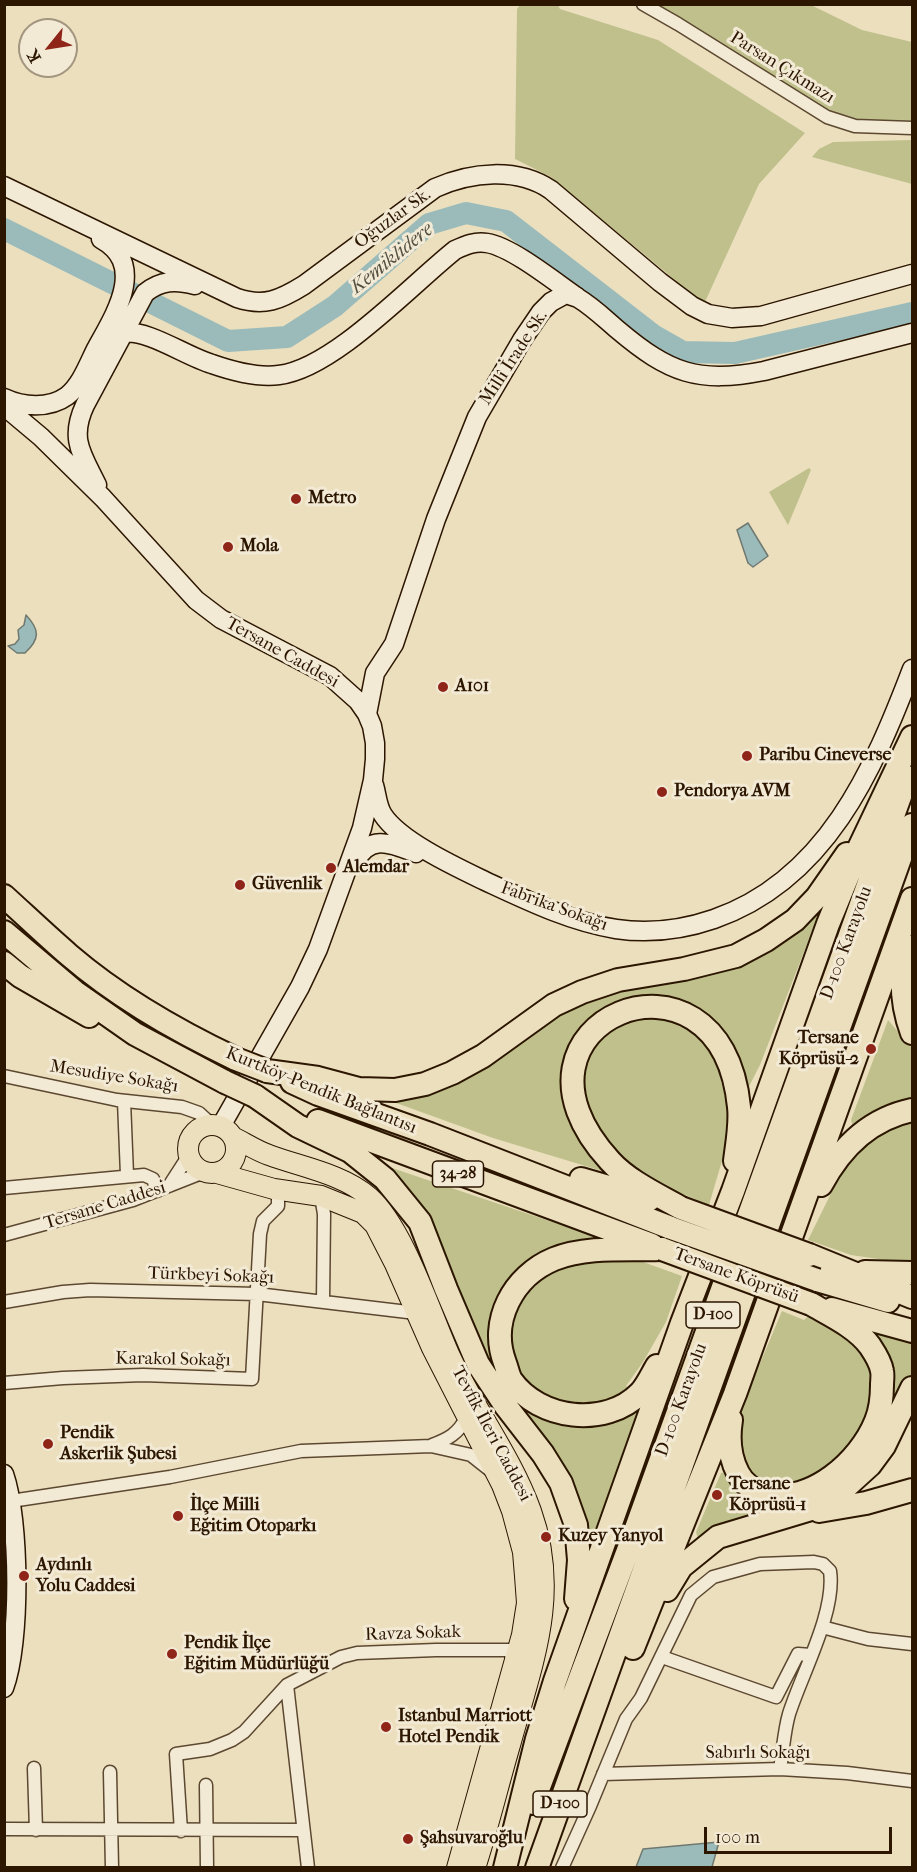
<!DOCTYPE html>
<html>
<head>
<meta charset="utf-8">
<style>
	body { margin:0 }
	#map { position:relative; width:917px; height:1872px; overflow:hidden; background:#ecdfbe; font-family:"IM FELL French Canon",serif }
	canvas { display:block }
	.frame { position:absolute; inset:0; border:6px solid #2c1600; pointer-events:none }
	.north { position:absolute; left:18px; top:18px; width:60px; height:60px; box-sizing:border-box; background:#f3ead5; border:2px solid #a39580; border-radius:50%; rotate:240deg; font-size:16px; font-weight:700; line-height:24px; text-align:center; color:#2c1600 }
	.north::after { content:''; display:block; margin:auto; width:21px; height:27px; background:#8f2418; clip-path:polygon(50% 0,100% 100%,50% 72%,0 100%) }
	.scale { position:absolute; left:704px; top:1827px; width:188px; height:27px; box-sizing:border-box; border:3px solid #2c1600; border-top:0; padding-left:8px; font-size:18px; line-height:21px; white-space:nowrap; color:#2c1600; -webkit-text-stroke:4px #f3ead5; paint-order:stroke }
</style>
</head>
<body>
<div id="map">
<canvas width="917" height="1872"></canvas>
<div class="frame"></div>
<div class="north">K</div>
<div class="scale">100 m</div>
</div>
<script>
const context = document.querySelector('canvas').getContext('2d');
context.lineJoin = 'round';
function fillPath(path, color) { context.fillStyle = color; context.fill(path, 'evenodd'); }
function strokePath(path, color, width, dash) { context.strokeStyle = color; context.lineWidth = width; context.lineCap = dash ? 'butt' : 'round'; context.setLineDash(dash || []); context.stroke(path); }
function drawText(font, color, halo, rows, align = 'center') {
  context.font = font + ' "IM FELL French Canon",serif'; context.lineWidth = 6; context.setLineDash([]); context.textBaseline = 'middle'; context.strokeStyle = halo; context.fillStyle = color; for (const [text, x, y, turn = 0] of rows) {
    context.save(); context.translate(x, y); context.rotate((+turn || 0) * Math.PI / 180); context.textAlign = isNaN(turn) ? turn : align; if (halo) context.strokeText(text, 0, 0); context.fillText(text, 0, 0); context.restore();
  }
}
fillPath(new Path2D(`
	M 520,5 L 558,5 L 560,9 L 658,40 L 805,133 L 759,184 L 704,304 L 551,177 L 515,159 L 517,9 Z
	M 654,5 L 811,5 L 862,30 L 912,42 L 912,122 L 858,121 L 829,116 Z
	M 912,140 L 912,184 L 812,157 L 819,149 L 833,142 Z
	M 809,468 L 811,470 L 788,525 L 769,492 Z
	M 821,908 L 760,1065 L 744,1096 L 736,1063 L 655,997 C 624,1000 612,1005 587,1024 L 575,1124 L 583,1141 L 604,1167 L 602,1171 L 493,1138 L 388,1100 L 450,1086 L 471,1076 L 560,1012 L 592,998 L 624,989 L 723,971 L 748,961 Z
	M 668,1014 L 712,1045 L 728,1108 L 724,1154 L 709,1205 L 654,1182 L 621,1162 L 585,1118 L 581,1068 L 609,1024 Z
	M 888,1020 L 912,1048 L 912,1101 L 853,1127 L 851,1120 Z
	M 912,1116 L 912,1264 L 851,1255 L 808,1240 L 843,1169 L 867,1143 L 866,1138 Z
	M 392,1168 L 594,1236 L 597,1242 C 577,1247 554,1251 534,1259 C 515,1266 491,1301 489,1321 C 488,1336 492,1348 495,1362 L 488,1362 L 474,1331 L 437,1232 L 413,1196 L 387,1170 Z
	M 598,1260 L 643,1262 L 682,1276 L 666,1322 L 643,1362 L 626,1386 L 630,1390 L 606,1404 L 589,1406 L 547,1402 L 514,1370 L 505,1336 L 523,1286 L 564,1262 Z
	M 782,1311 L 804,1320 L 807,1317 L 843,1332 L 860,1347 L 870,1364 L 873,1381 L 871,1406 L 854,1440 L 828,1468 L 810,1479 L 789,1487 L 766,1486 L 741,1465 L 738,1434 L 740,1411 Z
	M 865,1330 L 912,1342 L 912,1375 L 890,1411 Z
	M 522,1402 L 555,1421 L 555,1423 C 588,1431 608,1425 636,1407 L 639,1411 L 591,1553 L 585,1546 C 586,1485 550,1448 514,1403 Z
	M 728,1472 L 804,1505 L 698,1539 L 696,1532 L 721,1473 Z`), '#bfc08c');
const water = new Path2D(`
	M 748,523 L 768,556 L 753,567 L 748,563 L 737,530 Z
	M 26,615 C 40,630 40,639 25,653 L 17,653 L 8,646 L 15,644 L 19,639 L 18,630 L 24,625 Z
	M 719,1842 L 712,1867 L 636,1867 L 643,1849 Z`);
fillPath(water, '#9bbbba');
strokePath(water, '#6f7970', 1.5);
strokePath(new Path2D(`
	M 4,229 L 228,341 L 287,337 L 335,306 L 429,224 L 466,213 L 506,221 L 653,335 L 683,352 L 735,353 L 912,313`), '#9bbbba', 22);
const street = new Path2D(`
	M 643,4 L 678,24 L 827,117 L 855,126 L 912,128
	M 4,1076 L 117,1100 L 182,1107 L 199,1113 L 212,1125
	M 124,1101 L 127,1175
	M 169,1186 L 189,1155
	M 4,1188 L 144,1175 L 153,1179 L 157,1191
	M 321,1196 L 324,1214 L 323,1301
	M 4,1235 L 133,1200 L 204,1172
	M 4,1302 L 63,1292 L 90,1290 L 257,1294 L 416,1313
	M 4,1383 L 63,1378 L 143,1375 L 252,1379 L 260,1234 L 263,1221 L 278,1206 L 278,1198 L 274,1189
	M 432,1445 C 448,1439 458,1434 466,1418
	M 11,1501 L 170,1477 L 301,1451 L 431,1446 L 471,1455 L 490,1470
	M 822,1627 L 868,1639 L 912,1644
	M 662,1657 L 776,1697 L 798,1654 L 811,1655
	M 287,1685 L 308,1868
	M 34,1768 L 36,1830
	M 110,1772 L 112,1868
	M 603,1774 L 780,1769 L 847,1773 L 912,1781
	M 206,1785 L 207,1868
	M 4,1829 L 303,1830
	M 181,1831 L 176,1754 L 210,1749 L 232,1740 L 244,1732 L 287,1685 L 341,1657 L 357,1653 L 436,1650 L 511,1650 L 512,1664
	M 562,1868 L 590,1806 L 626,1719 L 641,1698 L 691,1595 L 713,1577 L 760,1564 L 814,1562 L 823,1564 L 830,1571 C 836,1612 802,1673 789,1714 C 784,1731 783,1751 780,1769`);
const secondary = new Path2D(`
	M 4,186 L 237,298 C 264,307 280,300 304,285 L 435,188 C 471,172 517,167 551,190 L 660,282 L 692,306 L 708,314 L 732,318 L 761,316 L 912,274
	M 123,333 C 148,329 185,356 212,364 C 232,371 257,378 279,375 C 333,369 411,285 455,250 C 466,245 475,241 487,243 C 512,247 555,282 577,297
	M 4,398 C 23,407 49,409 67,396 C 81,385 88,365 96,349 C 114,316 148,265 101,239
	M 4,406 L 41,437 L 103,498 L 196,600 L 221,619 L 330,676 L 358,701 L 367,714 L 372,726 L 375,743 L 375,759 L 373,780 L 362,828 L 318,949 L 300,987 L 221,1126
	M 97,485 C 82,454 69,439 85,405 L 145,293 C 161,280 176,280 195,285
	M 367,714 L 375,673 L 394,644 L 436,519 L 477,417 L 522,340 L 541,312 L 551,302 L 562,296 L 566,294 L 578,298 C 593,307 605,319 618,330 C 669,373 698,384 764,371 L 912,333
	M 374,785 C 377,795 377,806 383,815 C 400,841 456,867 485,881 C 526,900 571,922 616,929 C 650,934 682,930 714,919 C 826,880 873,771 912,669
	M 355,862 C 370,833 392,844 416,853
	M 4,1474 C 20,1520 21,1643 4,1688`);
const primary = new Path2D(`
	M188 1149a24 24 0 1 1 48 0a24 24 0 1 1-48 0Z
	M 233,1137 C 245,1143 257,1151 269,1155 C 301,1167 343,1174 369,1197 C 403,1227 430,1311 449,1354 C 473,1407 511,1455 531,1511 C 561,1595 532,1664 510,1745 C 498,1786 488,1828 475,1868
	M 217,1173 L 274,1189 L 321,1196 L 363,1213 L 375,1225 L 395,1264 L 432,1348 L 502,1485 L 512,1511 L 523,1552 L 525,1576 L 527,1603 L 522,1635 L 457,1868`);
const highway = new Path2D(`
	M 4,896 C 26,916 47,936 69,955 C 119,998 177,1031 236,1059
	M 4,932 L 75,992 L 135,1034 L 225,1082
	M 906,946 C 900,977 901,1004 912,1033
	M 4,963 L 20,976 L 89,1016
	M 267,1071 L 318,1078 L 359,1089 L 395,1090 L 425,1084 L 452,1073 L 483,1056 L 554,1005 L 582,992 L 618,980 L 684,969 L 736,956 L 766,940 L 795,920 L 817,897 L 847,854
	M 292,1082 L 318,1094 L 430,1134 L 671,1228
	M 255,1096 L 298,1126 L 350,1151 L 385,1179 L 420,1222 L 446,1289 L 478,1364 L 505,1405 L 543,1454 L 561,1483 L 576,1525 L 579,1560 L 576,1599
	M 318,1121 L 652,1245
	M 581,1179 L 650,1199
	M 821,1185 C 841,1147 870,1119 912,1110
	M 681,1208 C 658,1195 628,1181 610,1161 C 482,1022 721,924 739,1107 C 741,1124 737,1144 735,1161
	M 809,1255 L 912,1297
	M 865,1272 L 912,1273
	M 817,1280 L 888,1301
	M 832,1309 L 912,1331
	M 657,1366 C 652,1374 647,1386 640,1393 C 606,1428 539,1420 511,1380 C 508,1375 507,1368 505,1363 C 489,1321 513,1276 554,1259 C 586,1246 628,1250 662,1249
	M 731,1420 C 728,1439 729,1456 738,1473 C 744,1485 754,1491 766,1494 C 812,1504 860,1461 876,1421 C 881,1409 882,1397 882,1385 C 882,1381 883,1375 882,1371 C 881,1364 874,1352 870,1346 C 856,1327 830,1315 811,1304
	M 819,1511 L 866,1503 L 912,1490
	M 667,1590 L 681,1567 L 718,1537 L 811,1509 L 837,1495 L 870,1465 L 884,1446 L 912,1388
	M 633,1648 L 735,1394 L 912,899
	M 533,1803 L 630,1545 L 907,777
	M 505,1868 L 537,1739 L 555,1681 L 682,1323 L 733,1191 L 828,924 L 860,846 L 912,737
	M 537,1868 L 912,825`);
strokePath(street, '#5c4830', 15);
strokePath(secondary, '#2c1600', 21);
strokePath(primary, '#2c1600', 22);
strokePath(highway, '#2c1600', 26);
strokePath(street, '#f3ead5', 12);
strokePath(secondary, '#f3ead5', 18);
strokePath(primary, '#ecdfbe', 20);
strokePath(highway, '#ecdfbe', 22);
const highwayBridge = new Path2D(`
	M 236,1059 L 267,1071
	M 225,1082 L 255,1096
	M 681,1208 L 809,1255
	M 671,1228 L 817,1280
	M 662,1249 L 811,1304`);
strokePath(highwayBridge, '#2c1600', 26, []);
strokePath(highwayBridge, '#ecdfbe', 22);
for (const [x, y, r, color] of [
	[296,499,6,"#8f2418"],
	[228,547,6,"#8f2418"],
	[443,687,6,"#8f2418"],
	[747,756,6,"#8f2418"],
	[662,792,6,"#8f2418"],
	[331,868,6,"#8f2418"],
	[240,885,6,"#8f2418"],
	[871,1049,6,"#8f2418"],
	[48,1444,6,"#8f2418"],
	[717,1495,6,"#8f2418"],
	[178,1516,6,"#8f2418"],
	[546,1537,6,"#8f2418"],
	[24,1576,6,"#8f2418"],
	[172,1654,6,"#8f2418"],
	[386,1727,6,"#8f2418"],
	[408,1839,6,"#8f2418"]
]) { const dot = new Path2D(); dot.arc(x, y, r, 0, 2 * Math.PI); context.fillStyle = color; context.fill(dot); strokePath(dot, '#f3ead5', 2); }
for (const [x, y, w] of [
	[458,1174,51],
	[713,1315,54],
	[560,1804,54]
]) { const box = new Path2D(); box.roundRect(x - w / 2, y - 13, w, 26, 4.5); context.fillStyle = '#f3ead5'; context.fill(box); strokePath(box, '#2c1600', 1.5); }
drawText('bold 16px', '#2c1600', null, [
	["34-28",458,1174],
	["D-100",713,1315],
	["D-100",560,1804]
]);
drawText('18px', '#2c1600', '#f3ead5', [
	["Parsan Çıkmazı",782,68,32],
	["Oğuzlar Sk.",393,219,-36],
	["Millî İrade Sk.",514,358,-57],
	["Tersane Caddesi",282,653,29],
	["Fabrika Sokağı",554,907,20],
	["D-100 Karayolu",847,943,-70],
	["Mesudiye Sokağı",114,1077,9],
	["Kurtköy-Pendik Bağlantısı",321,1091,22],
	["Tersane Caddesi",105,1206,-17],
	["Türkbeyi Sokağı",211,1276,2],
	["Tersane Köprüsü",736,1276,20],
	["Karakol Sokağı",173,1360,1],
	["D-100 Karayolu",682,1400,-70],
	["Tevfik İleri Caddesi",491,1434,62],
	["Ravza Sokak",413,1634,-2],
	["Sabırlı Sokağı",758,1754]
]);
drawText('bold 18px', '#2c1600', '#f3ead5', [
	["Metro",308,499],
	["Mola",240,547],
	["A101",455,687],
	["Paribu Cineverse",759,756],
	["Pendorya AVM",674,792],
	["Alemdar",343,868],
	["Güvenlik",252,885],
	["Tersane",859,1039,"right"],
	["Köprüsü-2",859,1060,"right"],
	["Pendik",60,1434],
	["Askerlik Şubesi",60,1455],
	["Tersane",729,1485],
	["Köprüsü-1",729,1506],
	["İlçe Milli",190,1506],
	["Eğitim Otoparkı",190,1527],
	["Kuzey Yanyol",558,1537],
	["Aydınlı",36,1566],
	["Yolu Caddesi",36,1587],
	["Pendik İlçe",184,1644],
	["Eğitim Müdürlüğü",184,1665],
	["Istanbul Marriott",398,1717],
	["Hotel Pendik",398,1738],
	["Şahsuvaroğlu",420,1839]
], 'left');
drawText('italic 20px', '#535041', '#f3ead5', [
	["Kemiklidere",392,259,-39]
]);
</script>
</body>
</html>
